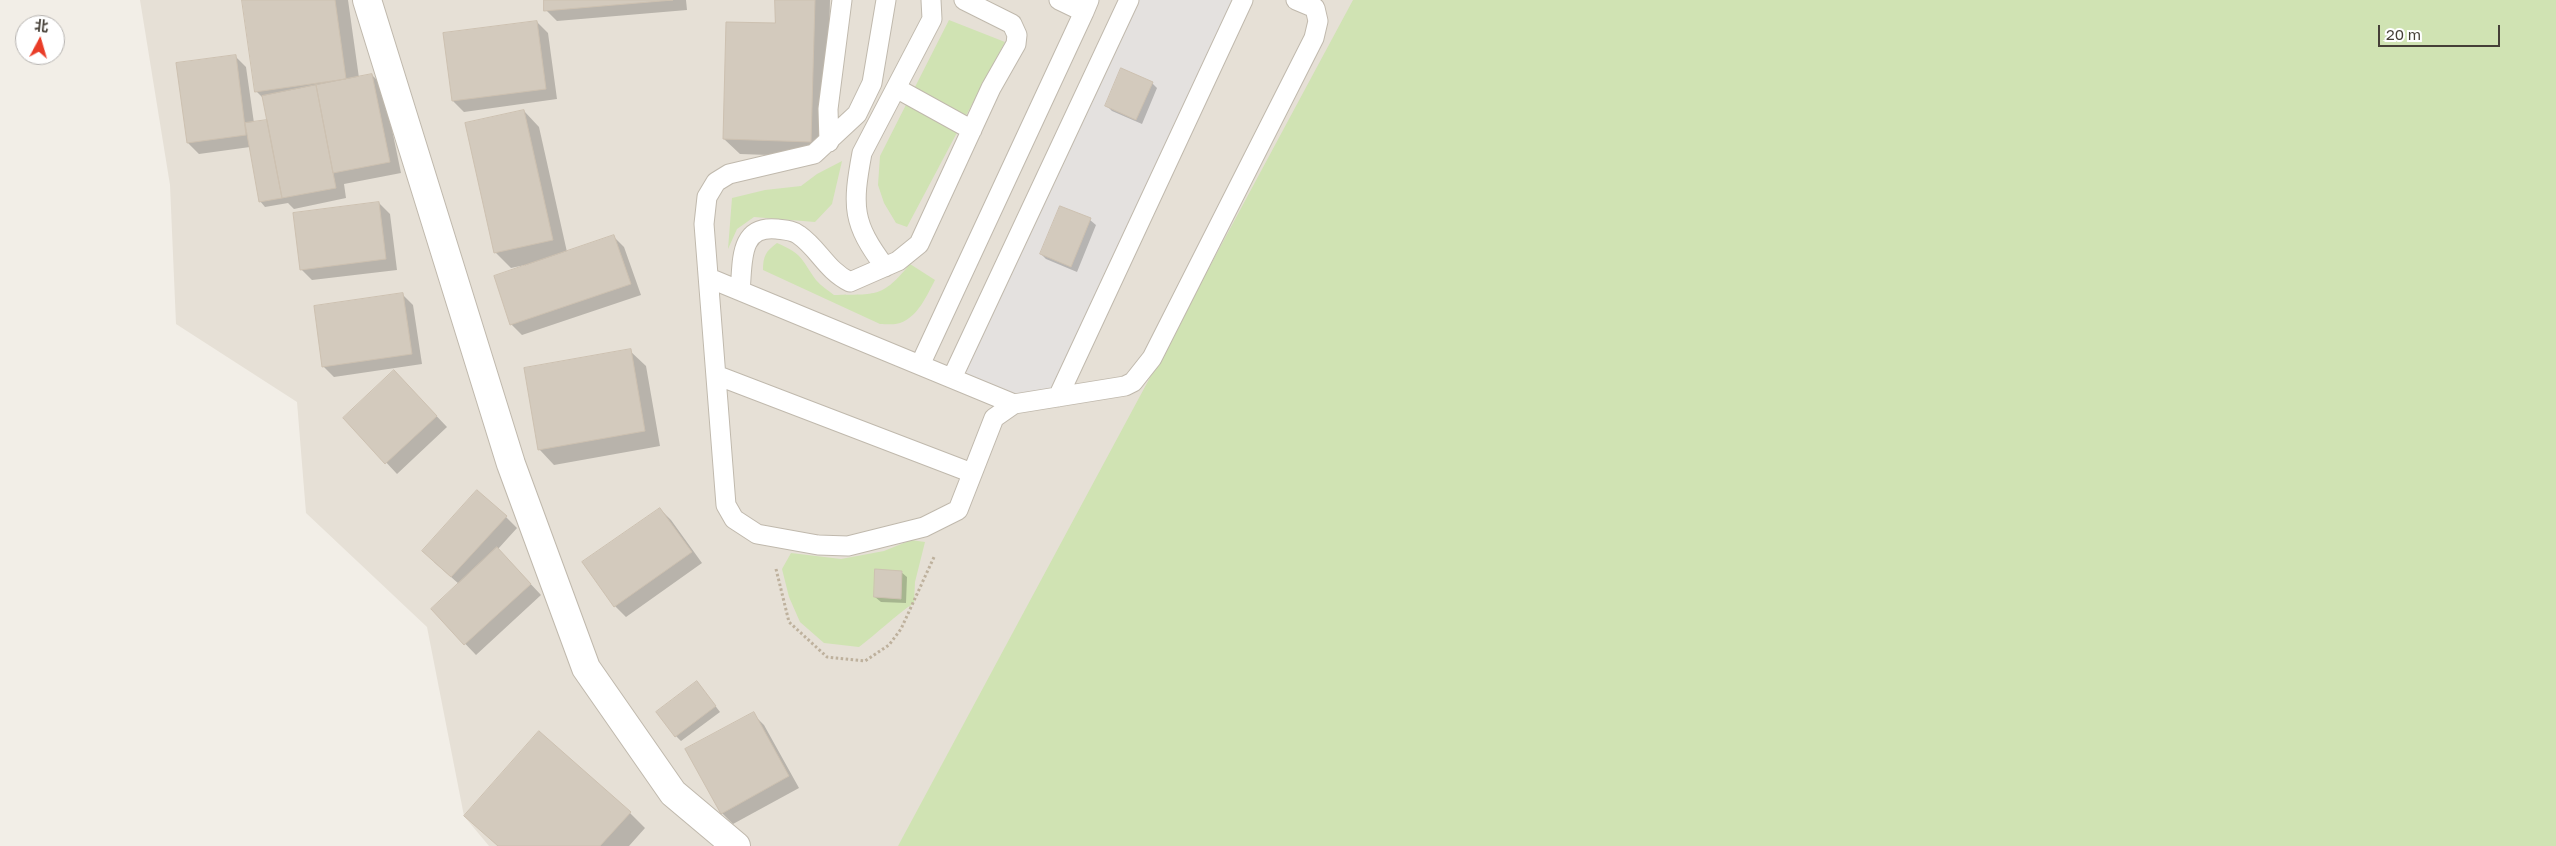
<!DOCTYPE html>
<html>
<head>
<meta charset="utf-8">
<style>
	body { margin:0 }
	#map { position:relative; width:2556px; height:846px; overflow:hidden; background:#f2eee7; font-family:"Golos Text","Noto Sans SC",sans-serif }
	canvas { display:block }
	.north { position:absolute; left:15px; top:15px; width:50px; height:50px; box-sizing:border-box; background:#fff; border:1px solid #b5b2af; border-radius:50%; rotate:6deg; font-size:14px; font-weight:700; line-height:20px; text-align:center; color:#453f37 }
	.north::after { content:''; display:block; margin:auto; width:18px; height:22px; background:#e93c27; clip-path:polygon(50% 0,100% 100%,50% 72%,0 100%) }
	.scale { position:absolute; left:2378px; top:25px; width:122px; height:22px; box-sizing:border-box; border:2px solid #453f37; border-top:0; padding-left:6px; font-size:15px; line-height:18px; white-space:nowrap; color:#453f37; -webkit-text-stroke:4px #fff; paint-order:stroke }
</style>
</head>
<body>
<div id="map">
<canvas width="2556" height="846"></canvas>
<div class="north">北</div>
<div class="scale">20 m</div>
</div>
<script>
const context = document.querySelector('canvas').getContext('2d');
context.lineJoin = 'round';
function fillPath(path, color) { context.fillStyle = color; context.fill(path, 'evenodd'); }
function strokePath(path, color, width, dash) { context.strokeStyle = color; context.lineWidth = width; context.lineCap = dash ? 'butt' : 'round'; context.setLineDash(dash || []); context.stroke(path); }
fillPath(new Path2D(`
	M 140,0 L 1355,0 L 899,846 L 489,846 L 464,816 L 427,627 L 306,513 L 297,402 L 176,324 L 170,185 Z`), '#e6e0d6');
fillPath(new Path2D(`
	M 1353,0 L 2556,0 L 2556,846 L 898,846 Z
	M 949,20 L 1005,42 L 907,227 L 896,223 L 884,203 L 878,185 L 880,156 Z
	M 842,161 L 832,204 L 815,222 L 754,217 L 737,229 L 728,249 L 732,198 L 765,190 L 801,186 L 817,174 Z
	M 777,243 C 803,254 801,259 816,280 C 821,286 828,290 834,295 C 877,294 882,298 910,264 L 935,280 C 927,295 918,317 900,323 C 895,325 886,324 880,324 L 763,270 C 763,256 766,251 777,243 Z
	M 911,540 L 925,542 L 915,582 L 914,603 C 894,616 878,633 859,647 L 824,643 L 800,622 L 789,597 L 782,569 L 791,553 L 841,559 L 884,551 Z`), '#d0e3b3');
fillPath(new Path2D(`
	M 1129,0 L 1243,0 L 1058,397 L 1014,404 L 952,378 Z`), '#e4e1df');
fillPath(new Path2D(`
	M 244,0 L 348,0 L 359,78 L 372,75 L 383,86 L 401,173 L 344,184 L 346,198 L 294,209 L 288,203 L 265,207 L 260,201 L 250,147 L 199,154 L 188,143 L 235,56 L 246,67 L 254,123 L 268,121 L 264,99 L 256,91 Z
	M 545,0 L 686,0 L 687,10 L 557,21 L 546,10 Z
	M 776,0 L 830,0 L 826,157 L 740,154 L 724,139 L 776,24 Z
	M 537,22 L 548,33 L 557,99 L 464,112 L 453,101 Z
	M 1152,83 L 1157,88 L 1142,124 L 1112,111 L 1106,105 Z
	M 524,111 L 539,127 L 567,252 L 613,236 L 624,247 L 641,295 L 522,335 L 511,324 L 525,265 L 511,268 L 495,252 Z
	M 379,203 L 390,214 L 397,270 L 312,280 L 301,269 Z
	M 1060,207 L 1090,220 L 1096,225 L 1077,272 L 1046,259 L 1041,254 Z
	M 402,294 L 413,305 L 422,364 L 334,377 L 323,366 Z
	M 630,351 L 646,366 L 660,446 L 554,465 L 539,449 Z
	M 405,383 L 447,427 L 397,474 L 345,418 Z
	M 660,509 L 671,520 L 702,563 L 626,617 L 615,606 Z
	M 506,517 L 517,528 L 498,549 L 541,595 L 476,655 L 432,609 L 459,584 L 434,562 Z
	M 901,572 L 907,577 L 906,603 L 881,602 L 875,597 Z
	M 697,682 L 720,712 L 681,741 L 676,736 Z
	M 753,714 L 764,725 L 799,788 L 733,824 L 722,813 Z
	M 630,813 L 645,828 L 629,846 L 498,846 L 466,816 Z`), '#0003');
const building = new Path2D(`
	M 242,0 L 335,0 L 346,79 L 255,92 Z
	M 544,0 L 673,0 L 544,11 Z
	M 775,0 L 815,0 L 811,142 L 723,139 L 726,22 L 775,23 Z
	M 537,21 L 546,89 L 452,101 L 443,33 Z
	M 236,55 L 246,135 L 187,143 L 176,63 Z
	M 1121,68 L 1153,82 L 1136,120 L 1105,106 Z
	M 372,74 L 390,162 L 333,173 L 316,85 Z
	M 316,85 L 336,188 L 282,198 L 262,96 Z
	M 524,110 L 553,240 L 494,253 L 465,123 Z
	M 267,120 L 282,198 L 259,202 L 245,123 Z
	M 379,202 L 386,259 L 300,270 L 293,213 Z
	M 1060,206 L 1091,218 L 1071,267 L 1040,254 Z
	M 614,235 L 631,284 L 510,325 L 494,276 Z
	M 403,293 L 412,354 L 322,367 L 314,306 Z
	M 631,349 L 645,431 L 538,450 L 524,368 Z
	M 394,370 L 437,416 L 385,464 L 343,418 Z
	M 477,490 L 507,516 L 451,577 L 422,551 Z
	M 660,508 L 692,552 L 614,607 L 582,562 Z
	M 497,547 L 531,584 L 464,645 L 431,609 Z
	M 875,569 L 902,571 L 901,599 L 874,597 Z
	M 697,681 L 716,706 L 675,737 L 656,712 Z
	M 754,712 L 789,776 L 721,814 L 685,749 Z
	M 539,731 L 631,812 L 600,846 L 498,846 L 464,816 Z`);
fillPath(building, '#d3cabd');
strokePath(building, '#cdc1b1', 1);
const service = new Path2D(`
	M 886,0 L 872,83 L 857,114 L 814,154 L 729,174 L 716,182 L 707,197 L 704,224 L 726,505 L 734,519 L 757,534 L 818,545 L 848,546 L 924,527 L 958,510 L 994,418 L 1014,404 L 1125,386 L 1133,382 L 1152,358 L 1314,38 L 1318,21 L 1315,8 L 1296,0
	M 1059,0 L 1084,12 L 1089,0
	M 896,88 L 972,130
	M 829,142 L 828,109 L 842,0
	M 885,267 C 852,223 852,207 862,153 L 932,19 L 931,0
	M 709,278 L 1014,404
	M 740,291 C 743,263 738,225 777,229 C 784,230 793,230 799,235 C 819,249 826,270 850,282 L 898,261 L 919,244 L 991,88 L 1016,44 L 1017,35 L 1012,24 L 964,0
	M 920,365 L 1084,12
	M 716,375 L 972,473
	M 952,378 L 1129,0
	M 1058,397 L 1243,0`);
const minor = new Path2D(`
	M 367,0 L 511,464 L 586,668 L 673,793 L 736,846`);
strokePath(service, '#c0b9ad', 21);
strokePath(minor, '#c0b9ad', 30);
strokePath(new Path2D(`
	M 776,569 L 789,622 L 827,657 L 865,661 L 889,645 L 901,629 L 934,557`), '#beb19d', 3, [2.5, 2.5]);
strokePath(service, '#fff', 19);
strokePath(minor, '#fff', 28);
</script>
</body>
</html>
